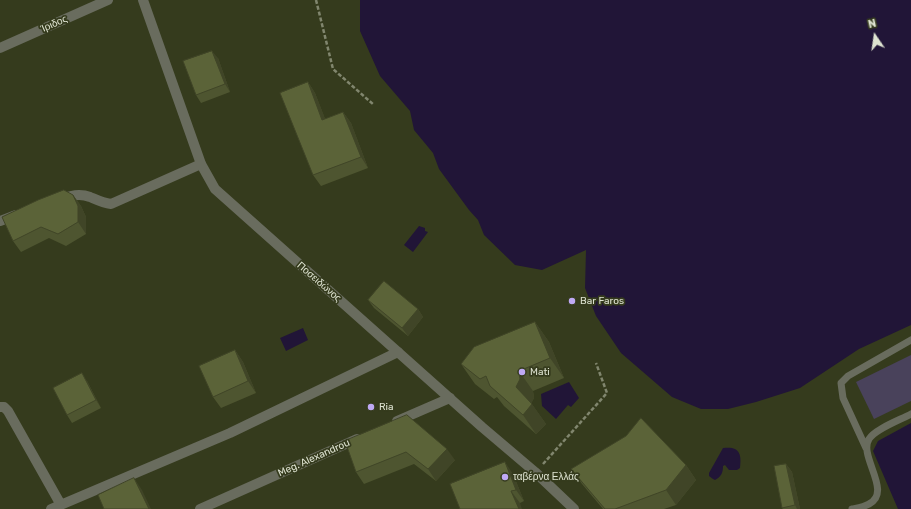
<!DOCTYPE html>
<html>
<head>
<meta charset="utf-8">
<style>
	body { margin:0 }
	#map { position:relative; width:911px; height:509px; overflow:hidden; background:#353b1d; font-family:Rubik,sans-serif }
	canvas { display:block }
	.north { position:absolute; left:855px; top:16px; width:40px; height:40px; -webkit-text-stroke:3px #353b1d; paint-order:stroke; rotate:347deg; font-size:11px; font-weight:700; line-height:16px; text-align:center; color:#dee3d1 }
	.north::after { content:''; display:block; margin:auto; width:14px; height:18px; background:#dee3d1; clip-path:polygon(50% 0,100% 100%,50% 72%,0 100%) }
</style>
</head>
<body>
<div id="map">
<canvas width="911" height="509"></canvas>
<div class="north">N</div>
</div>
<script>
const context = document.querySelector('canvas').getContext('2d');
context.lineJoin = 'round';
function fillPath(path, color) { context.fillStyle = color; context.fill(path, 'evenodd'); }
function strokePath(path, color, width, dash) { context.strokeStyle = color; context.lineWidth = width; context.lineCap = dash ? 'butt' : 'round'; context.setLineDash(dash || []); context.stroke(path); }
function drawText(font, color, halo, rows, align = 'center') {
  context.font = font + ' Rubik,sans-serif'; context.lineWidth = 3.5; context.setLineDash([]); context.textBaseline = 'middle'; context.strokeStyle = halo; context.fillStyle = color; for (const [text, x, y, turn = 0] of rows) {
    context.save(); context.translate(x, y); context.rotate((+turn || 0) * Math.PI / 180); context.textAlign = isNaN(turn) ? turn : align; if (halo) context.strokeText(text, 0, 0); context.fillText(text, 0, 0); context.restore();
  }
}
fillPath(new Path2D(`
	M 911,355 L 911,401 L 874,419 L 856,382 Z`), '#49425b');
fillPath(new Path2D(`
	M 360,0 L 911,0 L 911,325 L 859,349 L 800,388 L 756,402 L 728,409 L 701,409 L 672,397 L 621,353 L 596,316 L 585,288 L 586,250 L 542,270 L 515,265 L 484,235 L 478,220 L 469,210 L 439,169 L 433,153 L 414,130 L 410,111 L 380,76 L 360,31 Z
	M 419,226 L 425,228 L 425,231 L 428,232 L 413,252 L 404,245 Z
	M 303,328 L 308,340 L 286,351 L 280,338 Z
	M 569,382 L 579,398 L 571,407 L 568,405 L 556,419 L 542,406 L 541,394 Z
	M 911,423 L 911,509 L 898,509 L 873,451 L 878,441 Z
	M 723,448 C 739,446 742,453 740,468 L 737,470 L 729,470 L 725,465 L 723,466 C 723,473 721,477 715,480 L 713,479 L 709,476 L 709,473 Z`), '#211537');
strokePath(new Path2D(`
	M 316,0 L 333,69 L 374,105
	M 543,464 L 607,393 L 596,363`), '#81866e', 2.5, [4, 2]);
strokePath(new Path2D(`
	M 866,448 L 843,398 L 841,383 L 848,376 L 911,340
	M 852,509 C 857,508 864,507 869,504 C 893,492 858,456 869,439 C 875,429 900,420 911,414`), '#696c5e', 7);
strokePath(new Path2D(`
	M 0,48 L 108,0
	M 62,199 C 71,195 80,193 90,197 C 97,200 103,203 111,204 L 201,164
	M 0,221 L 16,215
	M 0,407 L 4,407 L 8,411 L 61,505
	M 397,421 L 450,398
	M 51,509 L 230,433 L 398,352
	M 200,509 L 357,439`), '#696c5e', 10);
strokePath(new Path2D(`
	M 143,0 L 201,164 L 215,189 L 482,427 L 535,472 L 574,509`), '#696c5e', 10);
fillPath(new Path2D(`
	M 218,58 L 230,92 L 201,103 L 196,95 Z
	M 308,82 L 315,93 L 325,119 L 343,112 L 351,123 L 368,168 L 321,186 L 313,175 Z
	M 73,195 L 81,206 L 86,217 L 86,234 L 66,246 L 49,238 L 21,252 L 13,241 Z
	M 368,300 L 418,309 L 423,317 L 408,336 L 374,308 Z
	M 535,322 L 549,342 L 564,378 L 533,391 L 534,398 L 531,403 L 546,424 L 536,434 L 504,406 L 497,397 L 494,399 L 475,384 L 461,364 Z
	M 235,350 L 243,362 L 256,393 L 221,408 L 213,397 Z
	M 87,381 L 101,408 L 72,423 L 67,415 Z
	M 345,441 L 455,460 L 436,481 L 414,464 L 364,484 L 356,472 Z
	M 786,464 L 792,472 L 800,509 L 783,509 L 782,508 Z
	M 686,465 L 696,480 L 676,505 L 664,509 L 603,509 L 582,484 L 571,469 Z
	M 513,474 L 524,501 L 520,503 L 460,509 Z`), '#4e5530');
fillPath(new Path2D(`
	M 212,51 L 218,58 L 230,92 L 225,84 Z
	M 308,82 L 315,93 L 330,131 L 322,120 Z
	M 343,112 L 351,123 L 368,168 L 361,157 Z
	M 73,195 L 81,206 L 86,217 L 86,234 L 78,222 Z
	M 418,309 L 423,317 L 408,336 L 402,328 Z
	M 535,322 L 549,342 L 564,378 L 550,358 Z
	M 235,350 L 243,362 L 256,393 L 248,381 Z
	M 519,371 L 533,391 L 534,398 L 530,407 L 532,404 L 546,424 L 536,434 L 523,415 L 516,387 Z
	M 82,373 L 87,381 L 101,408 L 96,400 Z
	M 447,449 L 455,460 L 436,481 L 428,469 Z
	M 505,462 L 513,474 L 524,501 L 516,490 Z
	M 786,464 L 792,472 L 800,509 L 797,509 L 795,505 Z
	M 686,465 L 696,480 L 676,505 L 666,490 Z
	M 134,478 L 142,490 L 151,509 L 149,509 Z
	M 511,491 L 520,503 L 522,509 L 519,509 Z`), '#404527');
const building = new Path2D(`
	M 212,51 L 225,84 L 196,95 L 183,61 Z
	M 308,82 L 322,120 L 343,112 L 361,157 L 313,175 L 280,93 Z
	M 64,190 L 73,195 L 78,206 L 78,222 L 58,234 L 41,227 L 13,241 L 2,217 L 38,200 Z
	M 384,281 L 418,309 L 402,328 L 368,300 Z
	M 535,322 L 550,358 L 519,371 L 520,379 L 516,387 L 532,404 L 523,415 L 490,386 L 486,376 L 480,379 L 461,364 L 474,347 Z
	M 235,350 L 248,381 L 213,397 L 199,366 Z
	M 82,373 L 96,400 L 67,415 L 53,388 Z
	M 407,415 L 447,449 L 428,469 L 406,452 L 356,472 L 345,441 Z
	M 641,418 L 686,465 L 666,490 L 615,509 L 605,509 L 571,469 L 626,436 Z
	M 505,462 L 516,490 L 511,491 L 519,509 L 460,509 L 450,484 Z
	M 786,464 L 795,505 L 782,508 L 774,466 Z
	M 134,478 L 149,509 L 104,509 L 98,495 Z`);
fillPath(building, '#5b6338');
strokePath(building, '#404527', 1);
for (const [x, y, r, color] of [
	[572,301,4,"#bfa9f4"],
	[522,372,4,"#bfa9f4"],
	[371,407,4,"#bfa9f4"],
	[505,477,4,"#bfa9f4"]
]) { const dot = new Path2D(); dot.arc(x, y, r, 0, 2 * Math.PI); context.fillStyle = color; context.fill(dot); strokePath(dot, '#353b1d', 1.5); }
drawText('10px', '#dee3d1', '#353b1d', [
	["Ίριδος",54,24,-24],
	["Ποσειδώνος",319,282,41],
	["Meg. Alexandrou",314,458,-24]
]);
drawText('10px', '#dee3d1', '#353b1d', [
	["Bar Faros",580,301],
	["Mati",530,372],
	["Ria",379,407],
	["ταβέρνα Ελλάς",513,477]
], 'left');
</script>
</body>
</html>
